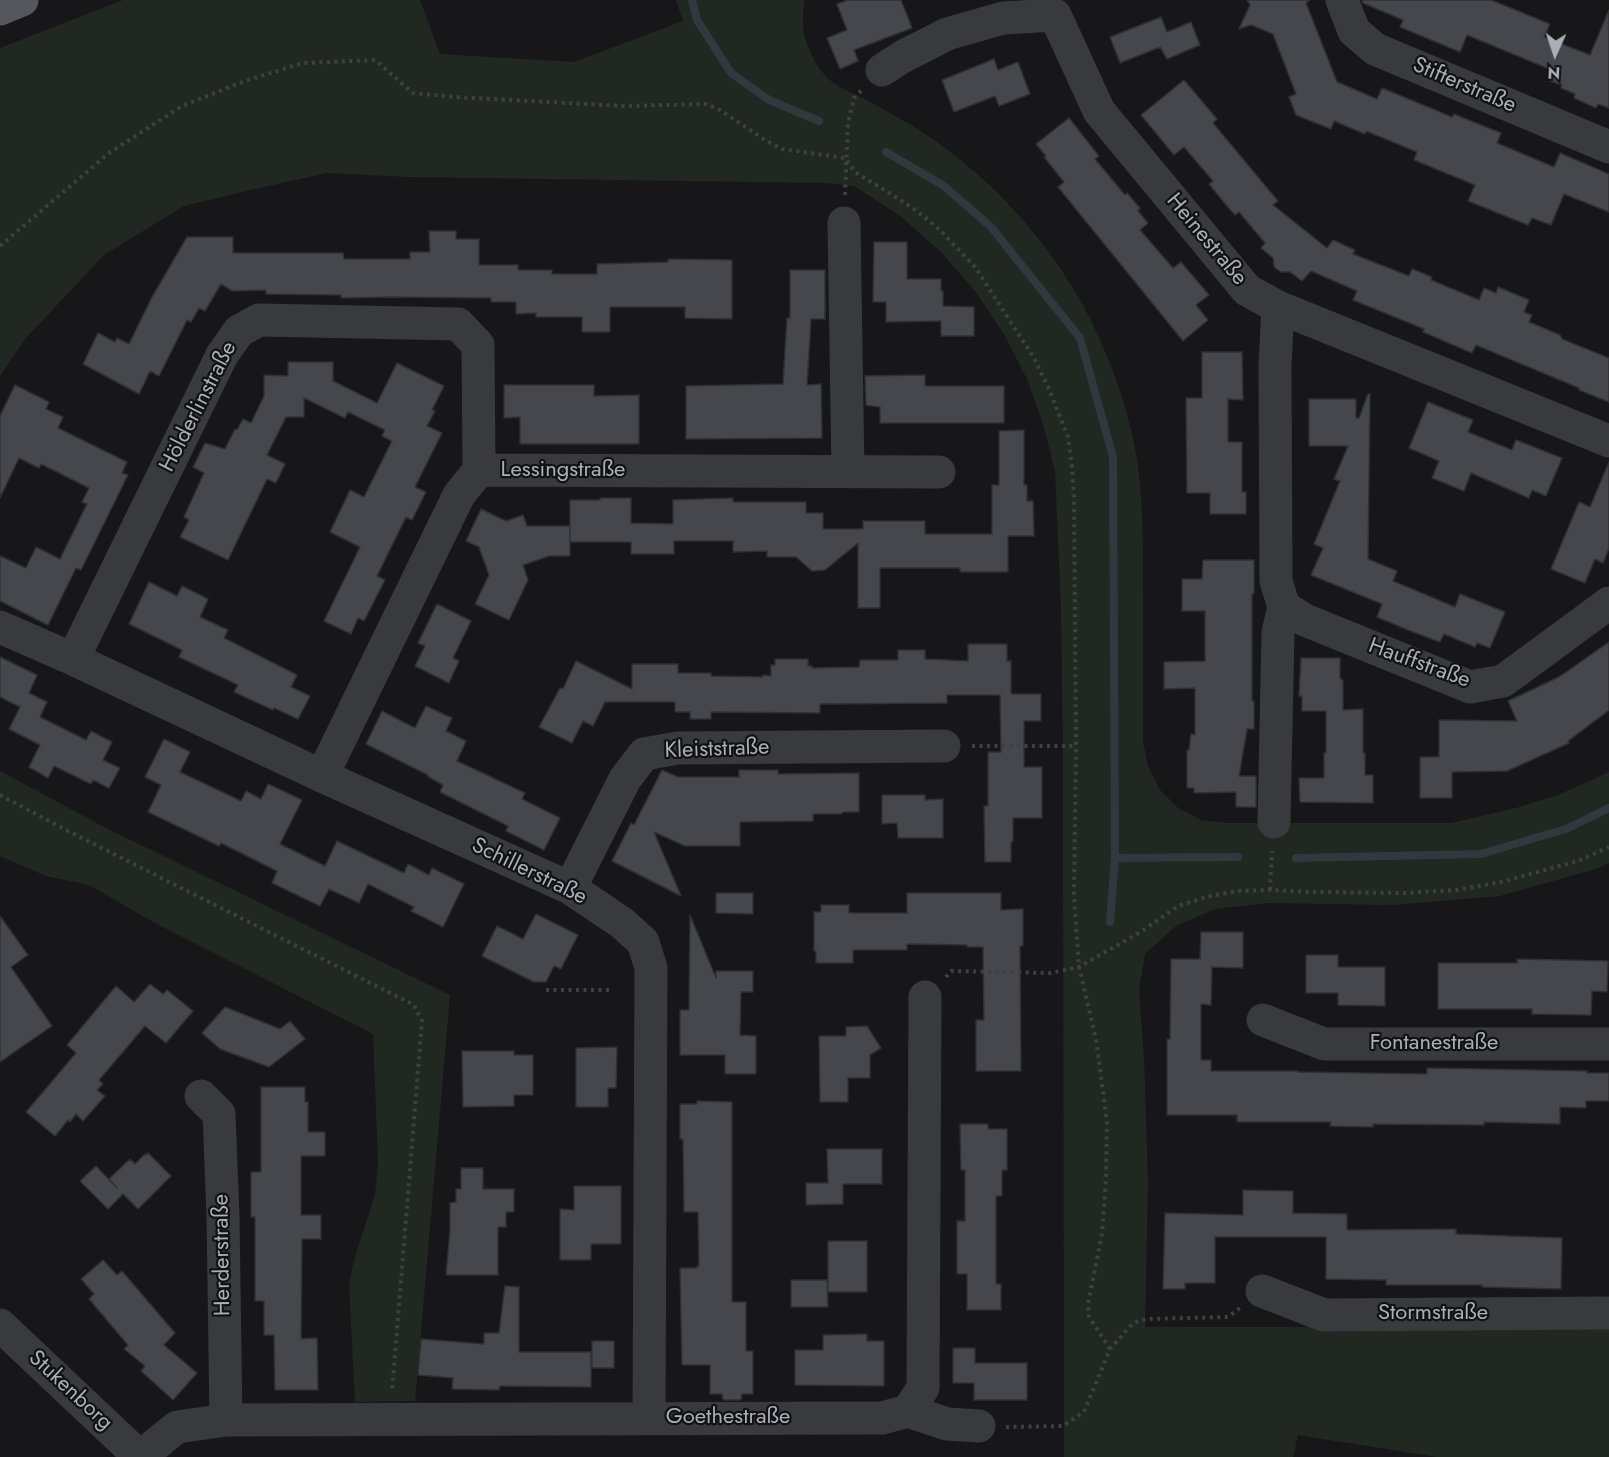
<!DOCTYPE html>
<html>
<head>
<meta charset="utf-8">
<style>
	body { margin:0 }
	#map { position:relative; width:1609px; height:1457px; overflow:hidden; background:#171719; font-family:Jost,sans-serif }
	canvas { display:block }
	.north { position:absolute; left:1525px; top:24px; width:60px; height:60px; -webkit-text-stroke:4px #121214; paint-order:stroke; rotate:183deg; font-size:16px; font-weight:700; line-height:24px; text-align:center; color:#aaafb8 }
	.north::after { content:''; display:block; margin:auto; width:21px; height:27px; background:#aaafb8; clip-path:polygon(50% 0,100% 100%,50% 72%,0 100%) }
</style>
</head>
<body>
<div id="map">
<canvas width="1609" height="1457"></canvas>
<div class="north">N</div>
</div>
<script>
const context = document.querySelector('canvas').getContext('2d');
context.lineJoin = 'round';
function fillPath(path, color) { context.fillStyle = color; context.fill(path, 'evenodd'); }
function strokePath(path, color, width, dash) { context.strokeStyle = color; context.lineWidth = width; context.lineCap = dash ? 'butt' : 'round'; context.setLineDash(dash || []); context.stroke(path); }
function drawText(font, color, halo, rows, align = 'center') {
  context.font = font + ' Jost,sans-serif'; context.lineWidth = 4.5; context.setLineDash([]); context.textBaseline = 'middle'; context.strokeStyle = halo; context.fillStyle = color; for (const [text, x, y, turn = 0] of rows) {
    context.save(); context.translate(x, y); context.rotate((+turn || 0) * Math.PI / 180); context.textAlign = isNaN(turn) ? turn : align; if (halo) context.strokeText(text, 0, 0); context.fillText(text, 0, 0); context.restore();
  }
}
fillPath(new Path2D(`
	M 123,0 L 420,0 L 440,54 L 574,62 L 683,21 L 676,0 L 804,0 C 804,9 802,18 803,27 C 805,43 813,61 823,73 C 835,88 852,92 868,101 C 883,109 897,117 911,125 C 983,169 1044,234 1084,307 C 1104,345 1121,387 1131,430 C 1144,483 1143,537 1143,592 C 1143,641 1143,691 1143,741 L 1148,767 L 1160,790 L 1178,808 L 1201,820 L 1226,823 L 1451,823 L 1516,808 L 1558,795 L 1609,772 L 1609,863 L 1599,868 L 1500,896 L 1393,905 L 1267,903 L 1215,909 L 1176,926 L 1145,954 L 1139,990 L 1144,1058 L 1148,1182 L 1145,1327 L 1609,1327 L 1609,1457 L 1437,1457 L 1298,1435 L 1293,1457 L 1064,1457 L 1063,754 L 1061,608 L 1055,471 L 1043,424 L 1027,379 L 1005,336 L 975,291 L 940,251 L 899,215 L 854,186 L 825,183 L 409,177 L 327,173 L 246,191 L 184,206 L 104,255 L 26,338 L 0,376 L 0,48 Z
	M 0,771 L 106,828 L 450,995 L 415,1401 L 355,1402 L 349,1285 L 354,1260 L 375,1195 L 378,1164 L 373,1034 L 153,922 L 89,885 L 46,876 L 0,856 Z`), '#212822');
strokePath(new Path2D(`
	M 692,0 L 697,20 L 731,73 L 769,100 L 819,121
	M 886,152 L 944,186 L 991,227 L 1080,338 L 1113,457 L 1115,858 L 1110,922
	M 1115,858 L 1238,857
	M 1296,858 L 1481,854 L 1566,829 L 1609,808`), '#30393e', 8);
const building = new Path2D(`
	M 848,0 L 901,0 L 912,28 L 854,50 L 858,61 L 840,69 L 827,38 L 847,30 L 837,4 Z
	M 1247,0 L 1310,0 L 1306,3 L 1337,82 L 1377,99 L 1382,88 L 1452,117 L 1454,114 L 1471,121 L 1501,133 L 1497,143 L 1554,167 L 1560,153 L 1609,174 L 1609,212 L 1564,194 L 1551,225 L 1532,218 L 1528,225 L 1468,201 L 1475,185 L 1414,160 L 1417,152 L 1366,131 L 1365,134 L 1334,121 L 1331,129 L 1296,115 L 1289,97 L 1296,94 L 1273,34 L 1251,25 L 1239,29 L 1250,5 Z
	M 1362,0 L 1491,0 L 1550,24 L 1544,37 L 1590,55 L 1609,10 L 1609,108 L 1598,104 L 1596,108 L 1574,98 L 1575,94 L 1561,88 L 1562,85 L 1550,81 L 1554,71 L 1467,35 L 1460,52 L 1400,27 L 1403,20 L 1363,3 Z
	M 1161,17 L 1167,32 L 1191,22 L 1200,45 L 1167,59 L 1160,47 L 1120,63 L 1110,37 Z
	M 994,59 L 998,70 L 1018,62 L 1030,94 L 999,106 L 995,96 L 954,112 L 942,80 Z
	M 1184,80 L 1217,119 L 1213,123 L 1278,201 L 1273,205 L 1327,248 L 1333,240 L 1355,250 L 1353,254 L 1409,276 L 1412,269 L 1432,277 L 1431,280 L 1479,300 L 1484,288 L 1496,293 L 1498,287 L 1529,300 L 1524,312 L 1532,315 L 1529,322 L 1560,335 L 1562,339 L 1609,358 L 1609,402 L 1579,390 L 1579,388 L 1476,345 L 1472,353 L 1423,332 L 1424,329 L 1353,300 L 1357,291 L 1311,271 L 1302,281 L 1290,272 L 1281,272 L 1274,267 L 1273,258 L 1261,248 L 1265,243 L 1239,212 L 1235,215 L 1227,206 L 1209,184 L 1213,181 L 1184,147 L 1174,155 L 1141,115 Z
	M 1069,118 L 1099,156 L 1095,159 L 1125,195 L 1127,193 L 1140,208 L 1138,211 L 1148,223 L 1140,230 L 1173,268 L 1181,262 L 1209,295 L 1196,305 L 1208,320 L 1183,341 L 1058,187 L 1064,182 L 1044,157 L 1046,156 L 1036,144 Z
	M 429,231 L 456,231 L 456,239 L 479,239 L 479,265 L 518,265 L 518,270 L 552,270 L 552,274 L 597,274 L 597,264 L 668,262 L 668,259 L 732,260 L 732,319 L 685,318 L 685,307 L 610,307 L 610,332 L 582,332 L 582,317 L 536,317 L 536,313 L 516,314 L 516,302 L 491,302 L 491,298 L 391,297 L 341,298 L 341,295 L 266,294 L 266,290 L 232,291 L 221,284 L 205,311 L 199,308 L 191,322 L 187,320 L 159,376 L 150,371 L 139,394 L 83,364 L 98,333 L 115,342 L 117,338 L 129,344 L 151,299 L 187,237 L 233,237 L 233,253 L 343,253 L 344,259 L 410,259 L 410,252 L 430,252 Z
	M 874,242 L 907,242 L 907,279 L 941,279 L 941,291 L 943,291 L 943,306 L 974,307 L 974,336 L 941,336 L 941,321 L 886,322 L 886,302 L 873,302 Z
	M 790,270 L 825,270 L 825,319 L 811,319 L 807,385 L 821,384 L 822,438 L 686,439 L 686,386 L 783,384 L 787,318 L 790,318 Z
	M 1202,352 L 1242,352 L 1243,400 L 1228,399 L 1228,442 L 1242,442 L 1242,492 L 1246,492 L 1246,514 L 1210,514 L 1210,493 L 1187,493 L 1186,398 L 1202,398 Z
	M 288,362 L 333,362 L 333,381 L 377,403 L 397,363 L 444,386 L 432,410 L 435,411 L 427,426 L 442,433 L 415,487 L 426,492 L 412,520 L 406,517 L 377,576 L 385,580 L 364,621 L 358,618 L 351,634 L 324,621 L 360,547 L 330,532 L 350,490 L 364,497 L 392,441 L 382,436 L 385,430 L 348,412 L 345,418 L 304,398 L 304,417 L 286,417 L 267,455 L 285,464 L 276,483 L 267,479 L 228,560 L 180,537 L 189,520 L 184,517 L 204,473 L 193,467 L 205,443 L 225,449 L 235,429 L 237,430 L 243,419 L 251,423 L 264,396 L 264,375 L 288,376 Z
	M 925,375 L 925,386 L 1004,386 L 1004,423 L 880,423 L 880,407 L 866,405 L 865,376 Z
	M 15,385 L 49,402 L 46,409 L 63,417 L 58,428 L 127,462 L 122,473 L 128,475 L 81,570 L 76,568 L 48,625 L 0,601 L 0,556 L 26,568 L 36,547 L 60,559 L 87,504 L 82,502 L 89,488 L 41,464 L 39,468 L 19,458 L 0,498 L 0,416 Z
	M 504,385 L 594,385 L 594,396 L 639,395 L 639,444 L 520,444 L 520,417 L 504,418 Z
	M 1368,394 L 1370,394 L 1368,559 L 1397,571 L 1393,581 L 1455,607 L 1460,594 L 1505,612 L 1490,648 L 1477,643 L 1475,647 L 1444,634 L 1440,642 L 1413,632 L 1377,617 L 1382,604 L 1311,575 L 1323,548 L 1314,544 L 1340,481 L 1334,479 L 1348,446 L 1309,446 L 1309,399 L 1356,399 L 1356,418 L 1359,418 Z
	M 1428,402 L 1473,420 L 1468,432 L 1512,450 L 1516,440 L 1562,458 L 1546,496 L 1532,490 L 1529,498 L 1471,473 L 1464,491 L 1432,478 L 1439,461 L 1409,448 Z
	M 1024,430 L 1024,485 L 1027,485 L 1027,501 L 1033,501 L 1034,536 L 1008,536 L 1008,572 L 960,572 L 960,568 L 880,568 L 880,608 L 858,608 L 858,543 L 825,570 L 812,571 L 796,557 L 767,557 L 767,551 L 733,552 L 733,541 L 674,541 L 674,554 L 631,554 L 631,542 L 570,542 L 570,500 L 600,500 L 600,498 L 631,498 L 631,523 L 673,524 L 673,500 L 733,498 L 733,502 L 806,502 L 806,513 L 823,513 L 823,529 L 863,529 L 863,521 L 925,521 L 925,534 L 992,534 L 992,485 L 999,485 L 999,431 Z
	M 1609,462 L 1609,548 L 1603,563 L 1595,559 L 1585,583 L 1551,569 L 1579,502 L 1590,507 Z
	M 481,509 L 506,521 L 523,515 L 527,526 L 570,526 L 570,556 L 549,556 L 523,565 L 528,580 L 509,620 L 475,604 L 489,575 L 479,547 L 466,541 Z
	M 1203,560 L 1254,560 L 1254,594 L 1252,594 L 1252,701 L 1254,701 L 1254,729 L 1247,729 L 1239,776 L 1256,776 L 1256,807 L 1236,807 L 1236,792 L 1194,793 L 1194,788 L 1187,788 L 1187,750 L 1189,750 L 1191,734 L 1195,735 L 1195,688 L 1164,689 L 1164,662 L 1205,661 L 1205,611 L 1182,611 L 1182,579 L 1202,579 Z
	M 149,582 L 177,596 L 182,586 L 208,599 L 200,617 L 228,630 L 224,638 L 297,675 L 291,687 L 310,696 L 298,719 L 274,708 L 273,710 L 234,692 L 238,685 L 179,657 L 182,650 L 129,624 Z
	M 437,604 L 471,621 L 453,658 L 459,661 L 449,683 L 415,666 L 425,646 L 418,643 Z
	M 1609,642 L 1609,710 L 1568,741 L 1569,743 L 1507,771 L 1452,772 L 1452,798 L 1420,798 L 1420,757 L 1439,757 L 1439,720 L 1517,721 L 1508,701 L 1559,677 Z
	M 968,644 L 1007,644 L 1007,661 L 1011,661 L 1011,694 L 1041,694 L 1041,721 L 1024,721 L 1024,767 L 1042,767 L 1042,818 L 1013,818 L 1013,842 L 1011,842 L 1011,862 L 985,862 L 984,806 L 988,806 L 988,752 L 1001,752 L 1000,695 L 947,695 L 947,703 L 820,704 L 820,713 L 711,712 L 711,719 L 690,719 L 690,712 L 675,712 L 675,702 L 605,702 L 593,726 L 583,721 L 572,743 L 539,727 L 560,688 L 563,689 L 576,661 L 632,689 L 632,664 L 678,664 L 678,673 L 711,673 L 711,676 L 763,677 L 763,675 L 771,676 L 771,665 L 775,665 L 775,659 L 808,659 L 808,666 L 812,666 L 812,668 L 859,667 L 860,660 L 898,660 L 898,650 L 925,650 L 925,659 L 968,661 Z
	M 0,657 L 37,675 L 29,693 L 47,702 L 40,717 L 86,740 L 91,731 L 112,742 L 103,760 L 120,768 L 109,788 L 93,780 L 91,784 L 54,766 L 48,778 L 29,767 L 40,745 L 9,729 L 20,707 L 0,697 Z
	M 1301,658 L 1340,658 L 1340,678 L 1343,681 L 1343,710 L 1363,709 L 1363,753 L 1365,753 L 1365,775 L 1373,775 L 1373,803 L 1300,802 L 1299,778 L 1324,778 L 1324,753 L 1326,753 L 1326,711 L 1302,711 L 1302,696 L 1299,696 Z
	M 426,706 L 452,718 L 446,731 L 466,741 L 457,761 L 525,793 L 522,799 L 560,818 L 544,850 L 506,831 L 508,826 L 440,792 L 443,785 L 427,776 L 428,775 L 366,744 L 382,711 L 415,728 Z
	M 164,739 L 190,752 L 180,772 L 241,801 L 246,791 L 261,799 L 268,784 L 302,800 L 280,844 L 325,866 L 337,841 L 404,873 L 408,864 L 429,875 L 432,868 L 464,884 L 443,927 L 411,911 L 414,907 L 368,884 L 359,903 L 329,889 L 320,906 L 272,883 L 277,871 L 221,843 L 219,846 L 148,812 L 161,785 L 145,777 Z
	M 662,770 L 678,777 L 739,777 L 739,770 L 778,770 L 778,774 L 859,773 L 859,812 L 843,812 L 841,814 L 813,814 L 813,821 L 740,822 L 740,846 L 685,846 L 654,832 L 681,896 L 612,861 L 631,823 L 634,825 Z
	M 882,795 L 925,795 L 925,800 L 943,799 L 943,838 L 898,838 L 897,823 L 882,824 Z
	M 716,893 L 753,893 L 753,914 L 716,913 Z
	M 907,893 L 1001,893 L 1001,910 L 1023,909 L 1023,946 L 1020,946 L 1021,1071 L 976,1071 L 976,1020 L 984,1020 L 983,947 L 967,947 L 967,945 L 907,944 L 907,950 L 853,950 L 853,963 L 816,963 L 816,951 L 814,951 L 814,912 L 821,912 L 821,905 L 849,905 L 849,913 L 907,913 Z
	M 536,914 L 578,935 L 561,969 L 554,966 L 546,982 L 534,982 L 482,956 L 497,926 L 523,939 Z
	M 690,915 L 716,978 L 716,971 L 753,971 L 753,992 L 741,992 L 740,1035 L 756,1036 L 756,1074 L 725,1074 L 725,1055 L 680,1055 L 680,1010 L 689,1010 Z
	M 0,916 L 28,955 L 11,967 L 52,1026 L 0,1062 Z
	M 1201,932 L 1243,932 L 1243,968 L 1212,967 L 1211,1005 L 1201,1004 L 1201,1060 L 1211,1060 L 1211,1071 L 1298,1071 L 1298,1072 L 1427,1074 L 1427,1068 L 1587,1071 L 1587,1073 L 1609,1073 L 1609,1101 L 1586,1101 L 1586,1108 L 1560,1107 L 1560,1124 L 1484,1122 L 1484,1125 L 1373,1124 L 1373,1127 L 1330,1126 L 1331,1122 L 1237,1122 L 1237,1115 L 1167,1115 L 1167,1039 L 1170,1039 L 1171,959 L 1200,959 Z
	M 1306,955 L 1338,955 L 1338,967 L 1385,967 L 1385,1006 L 1338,1005 L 1338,993 L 1306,993 Z
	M 1517,959 L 1608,961 L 1607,992 L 1592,991 L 1591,1015 L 1532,1014 L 1532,1009 L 1438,1009 L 1438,963 L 1517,963 Z
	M 150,984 L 163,994 L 167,990 L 193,1011 L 166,1043 L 145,1026 L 99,1080 L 103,1084 L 97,1090 L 105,1096 L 83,1121 L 76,1114 L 70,1122 L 68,1120 L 55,1136 L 26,1112 L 76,1053 L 67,1045 L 116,986 L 134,1002 Z
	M 225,1007 L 280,1029 L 290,1021 L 305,1039 L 269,1067 L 220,1049 L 202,1033 Z
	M 867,1026 L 881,1048 L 870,1055 L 870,1078 L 848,1078 L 848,1102 L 820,1102 L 819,1036 L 846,1036 L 846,1027 Z
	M 617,1047 L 616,1088 L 608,1088 L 608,1107 L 576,1107 L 576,1048 Z
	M 462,1051 L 514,1051 L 514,1055 L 533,1055 L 533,1095 L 514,1095 L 514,1106 L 463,1107 Z
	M 261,1087 L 305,1087 L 305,1102 L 308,1102 L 308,1132 L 325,1132 L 325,1156 L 301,1156 L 301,1215 L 321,1215 L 321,1239 L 302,1239 L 301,1339 L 317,1338 L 318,1390 L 275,1390 L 274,1335 L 264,1335 L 264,1301 L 255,1301 L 255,1217 L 251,1217 L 251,1172 L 261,1172 Z
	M 697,1101 L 732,1102 L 732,1302 L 746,1302 L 746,1351 L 753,1351 L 753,1394 L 742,1394 L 741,1400 L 723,1400 L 722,1394 L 710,1394 L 710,1365 L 682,1365 L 680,1268 L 697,1268 L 697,1266 L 699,1266 L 698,1212 L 684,1212 L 683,1139 L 680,1139 L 680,1104 L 697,1104 Z
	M 960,1124 L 988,1124 L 988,1129 L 1007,1129 L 1007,1170 L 1002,1170 L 1002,1196 L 996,1196 L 996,1284 L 1001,1284 L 1001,1310 L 967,1310 L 967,1274 L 957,1274 L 957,1221 L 965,1221 L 965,1170 L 961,1170 Z
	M 827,1149 L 882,1149 L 882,1184 L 843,1184 L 843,1204 L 806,1205 L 806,1183 L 828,1183 Z
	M 148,1153 L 171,1176 L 138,1209 L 123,1194 L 108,1209 L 80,1181 L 96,1166 L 117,1188 L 109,1179 L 130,1159 L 135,1164 L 145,1154 L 146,1155 Z
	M 461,1168 L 483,1168 L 483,1189 L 514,1189 L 514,1212 L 506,1212 L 506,1227 L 498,1227 L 498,1275 L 446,1275 L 450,1230 L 450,1203 L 456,1202 L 456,1189 L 461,1189 Z
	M 574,1186 L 621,1186 L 621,1244 L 591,1244 L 591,1260 L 560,1260 L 560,1209 L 574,1210 Z
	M 1243,1190 L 1293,1191 L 1293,1213 L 1347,1214 L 1347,1230 L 1456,1229 L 1456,1234 L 1562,1238 L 1561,1289 L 1482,1287 L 1482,1285 L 1386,1285 L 1386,1280 L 1326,1279 L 1326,1237 L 1215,1237 L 1215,1283 L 1185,1283 L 1185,1289 L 1163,1289 L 1165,1213 L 1243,1215 Z
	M 828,1241 L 867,1241 L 867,1292 L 828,1292 Z
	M 103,1260 L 117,1275 L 122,1271 L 175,1333 L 164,1345 L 197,1373 L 173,1400 L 141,1371 L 145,1366 L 124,1349 L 128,1345 L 89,1299 L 94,1294 L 81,1279 Z
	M 791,1280 L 827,1280 L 828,1307 L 791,1307 Z
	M 505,1286 L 519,1287 L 519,1352 L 591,1352 L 591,1387 L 500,1386 L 499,1390 L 452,1389 L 453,1378 L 418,1375 L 421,1339 L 484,1344 L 484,1333 L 499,1333 Z
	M 867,1334 L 867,1341 L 884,1341 L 884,1386 L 795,1385 L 795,1350 L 823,1350 L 823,1335 Z
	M 592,1341 L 614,1341 L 614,1368 L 592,1368 Z
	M 953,1348 L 975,1348 L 975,1363 L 1027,1363 L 1027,1400 L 974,1400 L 974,1383 L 953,1383 Z`);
fillPath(building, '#46474c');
strokePath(building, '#313135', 1.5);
strokePath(new Path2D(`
	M 845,195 L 848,123 L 854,98 L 862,90
	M 0,246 L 109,153 L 182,106 L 245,81 L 303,63 L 375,60 L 413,93 L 454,97 L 623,106 L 706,104 L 720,110 L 765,140 L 782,149 L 845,158 L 855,172 L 913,208 L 939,229 L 975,267 L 1034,358 L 1049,389 L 1068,437 L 1072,467 L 1074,496 L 1076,746 L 1074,897 L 1079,967 L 1096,1039 L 1107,1122 L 1106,1177 L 1102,1234 L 1088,1304 L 1089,1317 L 1110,1349
	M 972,746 L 1076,746
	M 0,795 L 66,830 L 414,1005 L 422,1021 L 392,1392
	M 1270,890 L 1272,851
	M 946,977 L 951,971 L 1051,973 L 1079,967 L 1142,931 L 1178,906 L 1206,897 L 1237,891 L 1270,890 L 1308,892 L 1404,893 L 1457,890 L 1501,882 L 1578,861 L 1609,847
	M 546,990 L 612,990
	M 1006,1427 L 1063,1426 L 1084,1412 L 1110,1349 L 1133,1323 L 1146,1319 L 1228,1317 L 1240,1308`), '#3e4144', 4, [3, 4.5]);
strokePath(new Path2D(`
	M 1342,0 L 1354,31 L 1375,49 L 1609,147
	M 1055,15 L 1099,111 L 1247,290 L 1278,307 L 1609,441
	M 882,70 L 902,57 L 947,34 L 1003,18 L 1055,15
	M 844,223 L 848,472
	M 1278,307 L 1275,364 L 1276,581 L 1284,607 L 1305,620 L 1470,687 L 1503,681 L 1609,603
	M 0,627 L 73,659 L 322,776 L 570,888 L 622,923 L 643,942 L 651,968 L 649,1418
	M 73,659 L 222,355 L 239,331 L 259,320 L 458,324 L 478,345 L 479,470
	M 322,776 L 459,495 L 479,470 L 939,472
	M 1274,822 L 1278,632 L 1284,607
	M 570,888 L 625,779 L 644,754 L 678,748 L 944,746
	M 1263,1020 L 1324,1044 L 1609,1044
	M 201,1096 L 219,1114 L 223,1216 L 226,1420
	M 1262,1291 L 1324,1315 L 1609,1313
	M 0,1325 L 140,1457
	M 908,1411 L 947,1424 L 979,1426
	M 140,1457 L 177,1427 L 226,1420 L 882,1418 L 908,1411 L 923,1388 L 925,997`), '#383a3d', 33);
strokePath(new Path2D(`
	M 0,9 L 22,0`), '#55575c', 33);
drawText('22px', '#aaafb8', '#121214', [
	["Stifterstraße",1464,86,23],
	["Heinestraße",1206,240,50],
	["Hölderlinstraße",199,407,-63],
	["Lessingstraße",563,471],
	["Hauffstraße",1419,664,20],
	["Kleiststraße",717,750,-2],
	["Schillerstraße",529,872,26],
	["Fontanestraße",1434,1044],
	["Herderstraße",223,1255,-91],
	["Stormstraße",1433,1314],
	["Stukenborg",70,1391,43],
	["Goethestraße",728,1418]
]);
</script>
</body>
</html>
